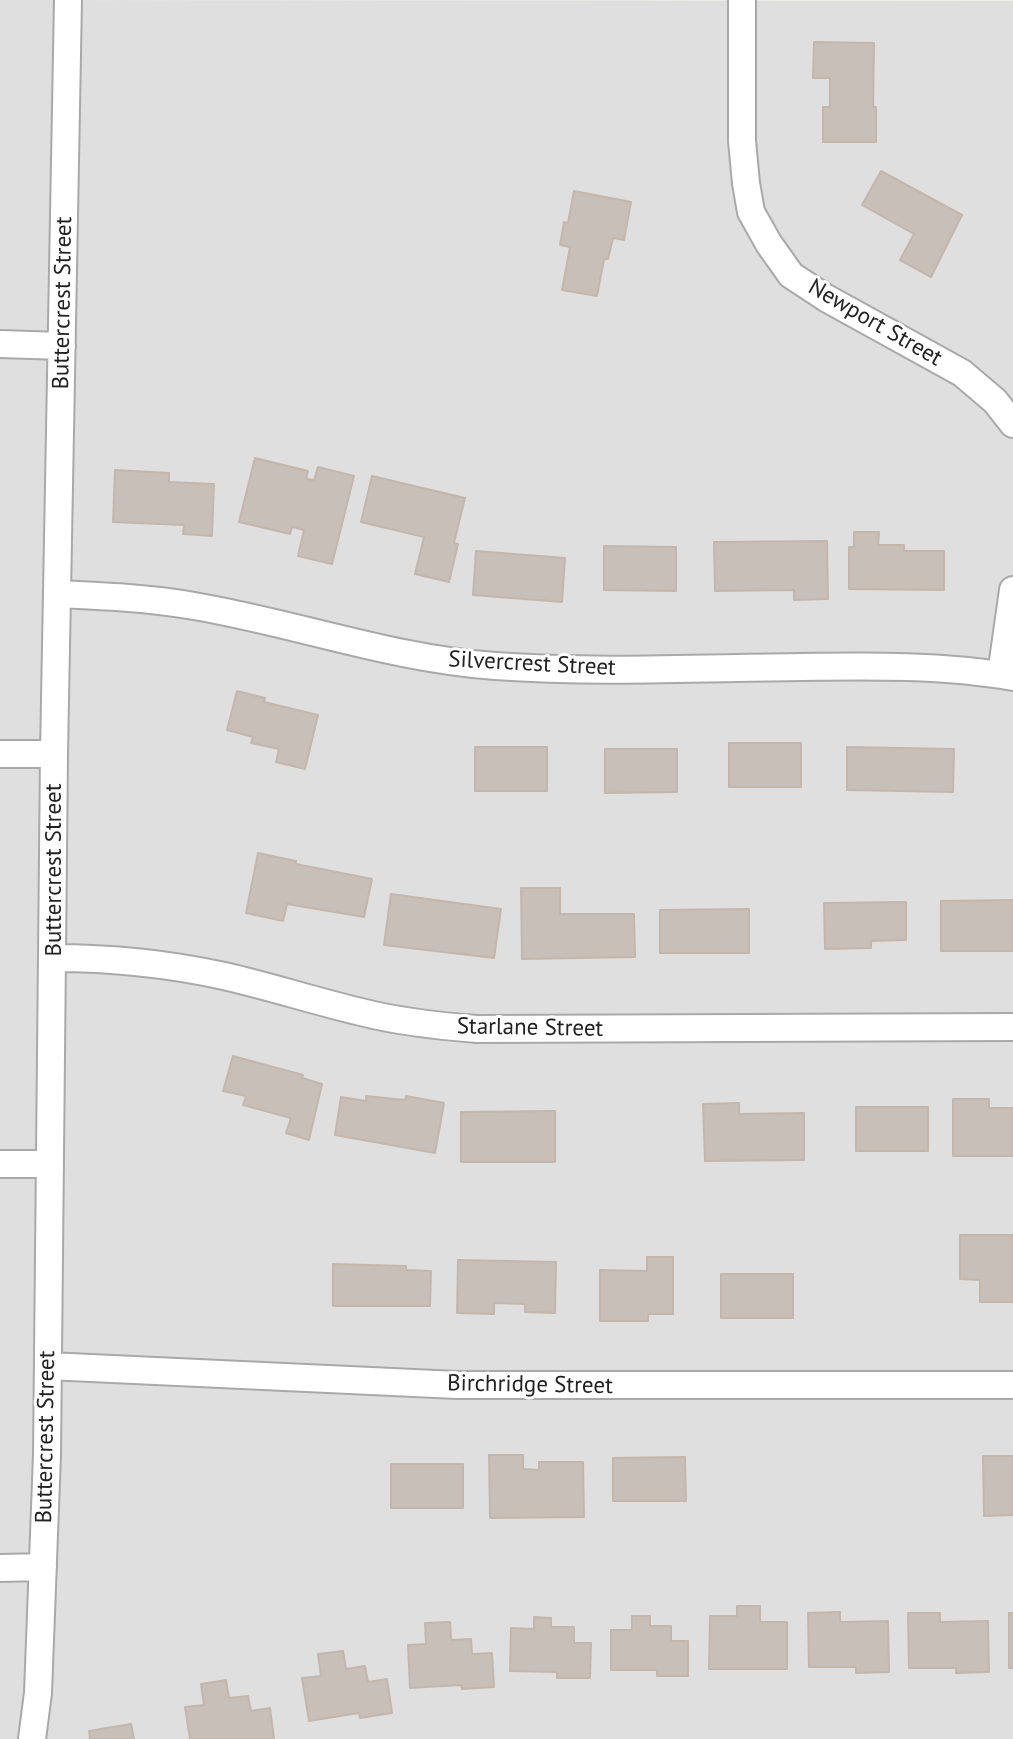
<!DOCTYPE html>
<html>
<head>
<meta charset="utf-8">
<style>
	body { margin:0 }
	canvas { display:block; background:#f2efe9 }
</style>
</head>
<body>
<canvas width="1013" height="1739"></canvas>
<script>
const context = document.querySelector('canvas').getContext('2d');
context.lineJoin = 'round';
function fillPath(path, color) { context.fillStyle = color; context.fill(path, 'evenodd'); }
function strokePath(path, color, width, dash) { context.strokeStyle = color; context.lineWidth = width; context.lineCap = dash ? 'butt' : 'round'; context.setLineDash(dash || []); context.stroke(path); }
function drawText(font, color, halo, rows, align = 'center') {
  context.font = font + ' "PT Sans",sans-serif'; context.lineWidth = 6; context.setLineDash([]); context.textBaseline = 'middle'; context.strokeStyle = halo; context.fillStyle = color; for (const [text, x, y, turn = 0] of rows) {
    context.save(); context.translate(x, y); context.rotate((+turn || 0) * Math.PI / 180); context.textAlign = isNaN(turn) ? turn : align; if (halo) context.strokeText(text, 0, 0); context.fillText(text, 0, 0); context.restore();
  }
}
fillPath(new Path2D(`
	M 0,0 L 1013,1 L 1013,1739 L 0,1739 Z`), '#e0dfdf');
const building = new Path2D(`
	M 814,42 L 874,43 L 873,107 L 876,107 L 876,142 L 823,142 L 823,107 L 830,107 L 830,78 L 813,78 Z
	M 881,171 L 962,215 L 931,277 L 900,260 L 914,234 L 862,205 Z
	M 574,191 L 631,202 L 624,240 L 613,238 L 608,259 L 604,259 L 597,296 L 562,290 L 570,247 L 560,245 L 564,222 L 568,223 Z
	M 255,458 L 308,471 L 306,479 L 314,480 L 318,467 L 354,476 L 332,564 L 298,556 L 304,530 L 292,527 L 290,534 L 239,522 Z
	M 115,470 L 169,473 L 169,482 L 214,484 L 212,536 L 183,534 L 184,525 L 113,522 Z
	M 372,476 L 465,498 L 454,543 L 458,544 L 449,582 L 415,574 L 424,537 L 361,522 Z
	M 854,532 L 879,532 L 878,545 L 904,545 L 904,551 L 944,551 L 944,590 L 849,589 L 849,547 L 854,547 Z
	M 827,541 L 828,599 L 794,600 L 794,590 L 715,591 L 714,542 Z
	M 604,546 L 676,547 L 676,591 L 604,590 Z
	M 476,551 L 565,558 L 562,602 L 473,595 Z
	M 237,691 L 265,698 L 264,702 L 318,715 L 305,769 L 276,762 L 279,749 L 251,743 L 253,737 L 227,730 Z
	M 729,743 L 801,743 L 801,787 L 729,787 Z
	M 475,747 L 547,747 L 547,791 L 475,791 Z
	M 847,747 L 954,749 L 953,792 L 847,790 Z
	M 605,749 L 677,749 L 677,792 L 605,793 Z
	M 258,853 L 296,861 L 296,864 L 372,879 L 364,917 L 287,904 L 283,921 L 246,913 Z
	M 521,888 L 560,888 L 560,914 L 634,914 L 635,957 L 522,959 Z
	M 391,894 L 501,909 L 494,958 L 384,945 Z
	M 1013,900 L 1013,951 L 941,951 L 941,901 Z
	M 906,902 L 906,940 L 871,941 L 871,948 L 825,949 L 824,903 Z
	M 749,909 L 749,953 L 660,953 L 660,910 Z
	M 233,1056 L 303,1075 L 302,1078 L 322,1084 L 309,1140 L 286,1133 L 291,1118 L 243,1105 L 246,1096 L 223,1091 Z
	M 366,1096 L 405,1100 L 406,1096 L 444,1103 L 435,1153 L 335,1135 L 341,1097 L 366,1101 Z
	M 953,1099 L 989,1099 L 989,1108 L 1013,1108 L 1013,1156 L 953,1156 Z
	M 739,1103 L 739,1114 L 804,1113 L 804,1160 L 705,1161 L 703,1104 Z
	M 856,1107 L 928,1107 L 928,1151 L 856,1151 Z
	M 555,1111 L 555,1162 L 461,1162 L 461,1112 Z
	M 960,1235 L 1013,1235 L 1013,1302 L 980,1302 L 980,1280 L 960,1279 Z
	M 647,1257 L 673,1257 L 673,1314 L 648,1314 L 648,1321 L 600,1321 L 600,1270 L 647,1271 Z
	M 458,1260 L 556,1262 L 555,1313 L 525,1312 L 525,1304 L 494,1303 L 494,1314 L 457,1313 Z
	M 333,1264 L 406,1266 L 406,1270 L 431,1271 L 430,1306 L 333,1306 Z
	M 721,1274 L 793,1274 L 793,1318 L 721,1318 Z
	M 489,1455 L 523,1455 L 523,1469 L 539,1470 L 539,1462 L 583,1462 L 584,1517 L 490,1518 Z
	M 983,1456 L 1013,1456 L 1013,1515 L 984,1516 Z
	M 685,1457 L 686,1501 L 613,1501 L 613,1458 Z
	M 391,1464 L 463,1464 L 463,1508 L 391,1508 Z
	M 737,1606 L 760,1606 L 760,1622 L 787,1622 L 787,1669 L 709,1669 L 710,1616 L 737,1616 Z
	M 840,1612 L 840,1622 L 888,1621 L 889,1672 L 856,1673 L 856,1667 L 809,1667 L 808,1613 Z
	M 908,1613 L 940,1613 L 940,1622 L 988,1621 L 989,1672 L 956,1673 L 956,1668 L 909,1668 Z
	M 1009,1613 L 1013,1613 L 1013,1668 L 1009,1668 Z
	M 632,1616 L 650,1616 L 650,1626 L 671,1626 L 671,1641 L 688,1641 L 688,1676 L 657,1676 L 657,1670 L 611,1670 L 611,1630 L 632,1630 Z
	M 534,1617 L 551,1618 L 551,1627 L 574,1627 L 574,1643 L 591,1643 L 590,1678 L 557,1678 L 557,1672 L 510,1671 L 511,1628 L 534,1629 Z
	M 450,1622 L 451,1640 L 471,1639 L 472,1654 L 492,1653 L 494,1687 L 462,1689 L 461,1685 L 410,1688 L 408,1645 L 426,1644 L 425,1623 Z
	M 343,1651 L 346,1669 L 365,1666 L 368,1682 L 387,1679 L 392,1713 L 360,1718 L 359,1713 L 309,1721 L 302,1678 L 321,1676 L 318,1654 Z
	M 226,1680 L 229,1698 L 248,1696 L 251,1711 L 270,1708 L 274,1739 L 190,1739 L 185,1707 L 204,1705 L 201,1684 Z
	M 131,1724 L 134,1739 L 90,1739 L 89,1731 Z`);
fillPath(building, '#c7bfb8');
strokePath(building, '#c4b6ab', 2);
const street = new Path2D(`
	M 742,0 L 742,141 L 746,183 L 751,212 L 769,244 L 791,275 L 826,298 L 962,373 L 995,401 L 1013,424
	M 0,344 L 62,346
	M 57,594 C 103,596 149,598 194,606 C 295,623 392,659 495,666 C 597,673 700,668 802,667 C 872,666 944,665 1013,677
	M 1001,675 L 1013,590
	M 0,754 L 54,754
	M 53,958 C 110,958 169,964 224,976 C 272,987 318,1002 365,1013 C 401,1022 439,1026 477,1029 L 1013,1027
	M 0,1164 L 50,1164
	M 48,1366 L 457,1385 L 1013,1385
	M 0,1568 L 43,1567
	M 32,1739 L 38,1693 L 47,1455 L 54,754 L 68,0`);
strokePath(street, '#a9a9a9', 30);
strokePath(street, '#fff', 26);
drawText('23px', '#222', '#fff', [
	["Buttercrest Street",63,303,-89],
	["Newport Street",875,323,30],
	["Silvercrest Street",532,664,3],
	["Buttercrest Street",54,870,-90],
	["Starlane Street",530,1028,1],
	["Birchridge Street",530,1385,1],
	["Buttercrest Street",46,1437,-89]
]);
</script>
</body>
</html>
